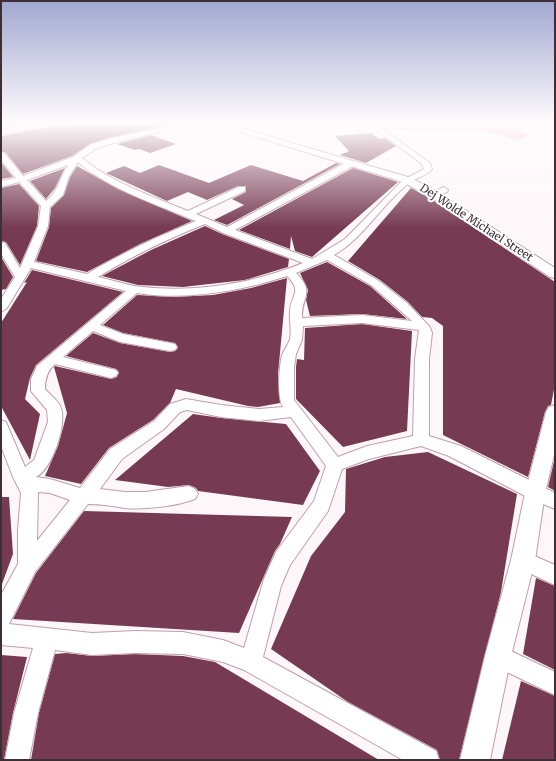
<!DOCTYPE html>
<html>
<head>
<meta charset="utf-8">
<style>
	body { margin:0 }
	#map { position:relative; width:556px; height:761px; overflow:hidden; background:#fef7f9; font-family:Merriweather,serif }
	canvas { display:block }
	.frame { position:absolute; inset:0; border:2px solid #3d2f34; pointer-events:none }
</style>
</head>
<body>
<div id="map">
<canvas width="556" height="761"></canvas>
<div class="frame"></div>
</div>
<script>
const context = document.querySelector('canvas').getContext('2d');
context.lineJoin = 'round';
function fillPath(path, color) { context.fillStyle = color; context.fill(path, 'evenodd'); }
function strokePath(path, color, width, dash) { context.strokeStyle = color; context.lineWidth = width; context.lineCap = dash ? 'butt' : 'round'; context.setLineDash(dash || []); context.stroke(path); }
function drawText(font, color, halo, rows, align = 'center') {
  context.font = font + ' Merriweather,serif'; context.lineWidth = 4; context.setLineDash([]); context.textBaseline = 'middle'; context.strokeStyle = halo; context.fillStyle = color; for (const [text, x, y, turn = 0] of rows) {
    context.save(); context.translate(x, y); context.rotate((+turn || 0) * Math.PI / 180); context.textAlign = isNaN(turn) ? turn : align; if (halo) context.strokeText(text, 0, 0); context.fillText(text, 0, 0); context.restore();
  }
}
fillPath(new Path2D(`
	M 372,122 L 545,122 L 555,126 L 464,132 L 384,130 Z`), '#f9bfd3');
fillPath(new Path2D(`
	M 384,122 L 496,122 L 528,135 L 519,140 C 501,136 483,129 465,127 C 442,125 402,137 384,122 Z`), '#f1aac4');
fillPath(new Path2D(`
	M 79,122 L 171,122 L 171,124 L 108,138 L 90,144 L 72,156 L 23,174 L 5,152 L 1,152 L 1,136 Z
	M 371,133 L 379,139 L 385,138 L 396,146 L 366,163 L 340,155 L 349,151 L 335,136 Z
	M 151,135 L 176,144 L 150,153 L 139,149 L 135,150 L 117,144 Z
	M 1,162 L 13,177 L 1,179 Z
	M 336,163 L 340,164 L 227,225 L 214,220 L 244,205 L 232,199 L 246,192 L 246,186 L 238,186 L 207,200 L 188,192 L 167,201 L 106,173 L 124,166 L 140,173 L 159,165 L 209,183 L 251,165 L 303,181 Z
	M 77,166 L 118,189 L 192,221 L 140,244 L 87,272 L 36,261 L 49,227 L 51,208 L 64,195 L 70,177 Z
	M 65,168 L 55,188 L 46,199 L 30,181 Z
	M 353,168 L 398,182 L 312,257 L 295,251 L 291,236 L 290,249 L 239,230 Z
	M 19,184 L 39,206 L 37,226 L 20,265 L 6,242 L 1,241 L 1,188 Z
	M 411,188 L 428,197 L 555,282 L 555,384 L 551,405 L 548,406 L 545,412 L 528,477 L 443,435 L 443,326 L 432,318 L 422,317 L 408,302 L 380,280 L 348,261 Z
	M 205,226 L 222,234 L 289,259 L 288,267 L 245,280 L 183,287 L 138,285 L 102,276 L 151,250 Z
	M 1,257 L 13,277 L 6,289 L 1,290 Z
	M 327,262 L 370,286 L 407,319 L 362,314 L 310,316 L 306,300 L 308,290 L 300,273 Z
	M 32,270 L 123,292 L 36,365 L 30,378 L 25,399 L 40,414 L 30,460 L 1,406 L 1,323 L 27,282 L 24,283 Z
	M 287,278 L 278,374 L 280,403 L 258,407 L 248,406 L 176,389 L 170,403 L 153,420 L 109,448 L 81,484 L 45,476 L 58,446 L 67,413 L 54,367 L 55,366 L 111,379 L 117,377 L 119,372 L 116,369 L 66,356 L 93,333 L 120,343 L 170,352 L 175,351 L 178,348 L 175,343 L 123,333 L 103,325 L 137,295 L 174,297 L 213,295 L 251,288 Z
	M 362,324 L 412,331 L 407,431 L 343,447 L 296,399 L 296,367 L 297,359 L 304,360 L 305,328 Z
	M 193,414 L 221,418 L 286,424 L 320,471 L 303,505 L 198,491 L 196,488 L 189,485 L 168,487 L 115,480 Z
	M 428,452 L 517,494 L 501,592 L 459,760 L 440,760 L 437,750 L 348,702 L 271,649 L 311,556 L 345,512 L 346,469 L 385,457 Z
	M 555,457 L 555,491 L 548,487 Z
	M 1,497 L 9,497 L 13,554 L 2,584 Z
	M 84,511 L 292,517 L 280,544 L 275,551 L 239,633 L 13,619 L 36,573 Z
	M 536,578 L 555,586 L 555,670 L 523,654 Z
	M 66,653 L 92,656 L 135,654 L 183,656 L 215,662 L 379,760 L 31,760 L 39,713 L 55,654 Z
	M 1,655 L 27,657 L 13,713 L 4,760 L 1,760 Z
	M 521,681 L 555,696 L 555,760 L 502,760 Z`), '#763a52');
const minor = new Path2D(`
	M 189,122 L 200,122 L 113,143 L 96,149 L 82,158 C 112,183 152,196 188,211 L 239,187 L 245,187 L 245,191 L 196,214 L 227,227 L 349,161 L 355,161 L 355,165 L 235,230 L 312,259 L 345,239 L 403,180 L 424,169 L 422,164 L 366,122 L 373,122 L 430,163 L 432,169 C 426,177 416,177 409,183 C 381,205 365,237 334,255 L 379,281 L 407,303 L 430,327 L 432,333 L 429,359 L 429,436 L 461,446 L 555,493 L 555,509 L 529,498 L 449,456 L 421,446 L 369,459 L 342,469 L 328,511 L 290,565 L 281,586 L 263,657 L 436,751 L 439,760 L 403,760 L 244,670 L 223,662 L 183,654 L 135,653 L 92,655 L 55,650 L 38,713 L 29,760 L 5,760 L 14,713 L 33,648 L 1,645 L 1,595 L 18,564 L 18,529 L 21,493 L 13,477 L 1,446 L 1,420 L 6,422 L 25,467 L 34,460 L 48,422 L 47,410 L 31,391 L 31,379 L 37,366 L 126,291 L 31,268 L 7,308 L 1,312 L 1,299 L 15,277 L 1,254 L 1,242 L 5,243 L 20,268 L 38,226 L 41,206 L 19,182 L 1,187 L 1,181 L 16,178 L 1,160 L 1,153 L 4,153 L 23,176 L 73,157 L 90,145 L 108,139 ZM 78,162 C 107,188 160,206 196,221 C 158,236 122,253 87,274 L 34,262 L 48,226 L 50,207 L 63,195 L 69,176 ZM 68,165 C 60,177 58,192 46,201 L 27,180 ZM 205,224 L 223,233 L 303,263 C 255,283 195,293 143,287 C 128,286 113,280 98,277 C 132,256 167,239 205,224 ZM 327,260 L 371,285 L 412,321 L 362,315 L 302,318 C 301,296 316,293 296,273 ZM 287,276 C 303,292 291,294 290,311 C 289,320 292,330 290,339 C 288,345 284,350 282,355 C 279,367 277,397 283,407 L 259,409 L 221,405 L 186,399 L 170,404 L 154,421 L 110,449 L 80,488 L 50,479 L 36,477 C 52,469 67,425 61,408 C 59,401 50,395 45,389 C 45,379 47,371 55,364 L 111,378 L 116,376 L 118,373 L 116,370 L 63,357 L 93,331 L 120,342 L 170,351 L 175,350 L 177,347 L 175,344 L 170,343 L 123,334 L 100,325 L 137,293 C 185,301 241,291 287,276 ZM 362,323 L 419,330 L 415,359 L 413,436 L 367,446 L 338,457 L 294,400 L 294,367 L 296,354 L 302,340 L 303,326 ZM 187,410 L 221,417 L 259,421 L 291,417 L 326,466 L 314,501 L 276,552 L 264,579 L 244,648 L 223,640 L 183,632 L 135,631 L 92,633 L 9,624 L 35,572 L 88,504 C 101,504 112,506 125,508 C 144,510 177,506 195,499 L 198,494 L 195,489 L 189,486 L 145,492 L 125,492 L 100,489 L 122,459 L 164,429 L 180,412 ZM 38,492 L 50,493 L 70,500 L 37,541 Z
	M 444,187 L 448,190 L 447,192 L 433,197 L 429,194 Z
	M 523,551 L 555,565 L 555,585 L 516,567 L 513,560 L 516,553 Z
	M 498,645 L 555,672 L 555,695 L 490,664 L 487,656 L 490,648 Z`);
const major = new Path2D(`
	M 46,122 L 63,122 L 59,124 L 1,134 L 1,130 Z
	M 208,122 L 220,122 L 411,178 L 437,192 L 555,268 L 555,278 L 550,277 L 429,196 L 403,182 Z
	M 550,122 L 555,122 L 555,124 L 551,124 Z
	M 555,405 L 555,451 L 545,493 L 535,560 L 511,656 L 490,760 L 460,760 L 485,656 L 511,560 L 525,493 L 546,412 L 549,407 Z`);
strokePath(minor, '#c09eaa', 2);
strokePath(major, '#c09eaa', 2);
fillPath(minor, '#fff');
fillPath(major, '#fff');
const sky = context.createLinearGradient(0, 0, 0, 228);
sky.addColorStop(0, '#a1a7d0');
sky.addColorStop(0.54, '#fffbfc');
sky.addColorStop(1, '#fffbfc00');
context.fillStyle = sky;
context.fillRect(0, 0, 556, 228);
drawText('11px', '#3d2f34', '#fff', [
	["Dej Wolde Michael Street",476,223,33]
]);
</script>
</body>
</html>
